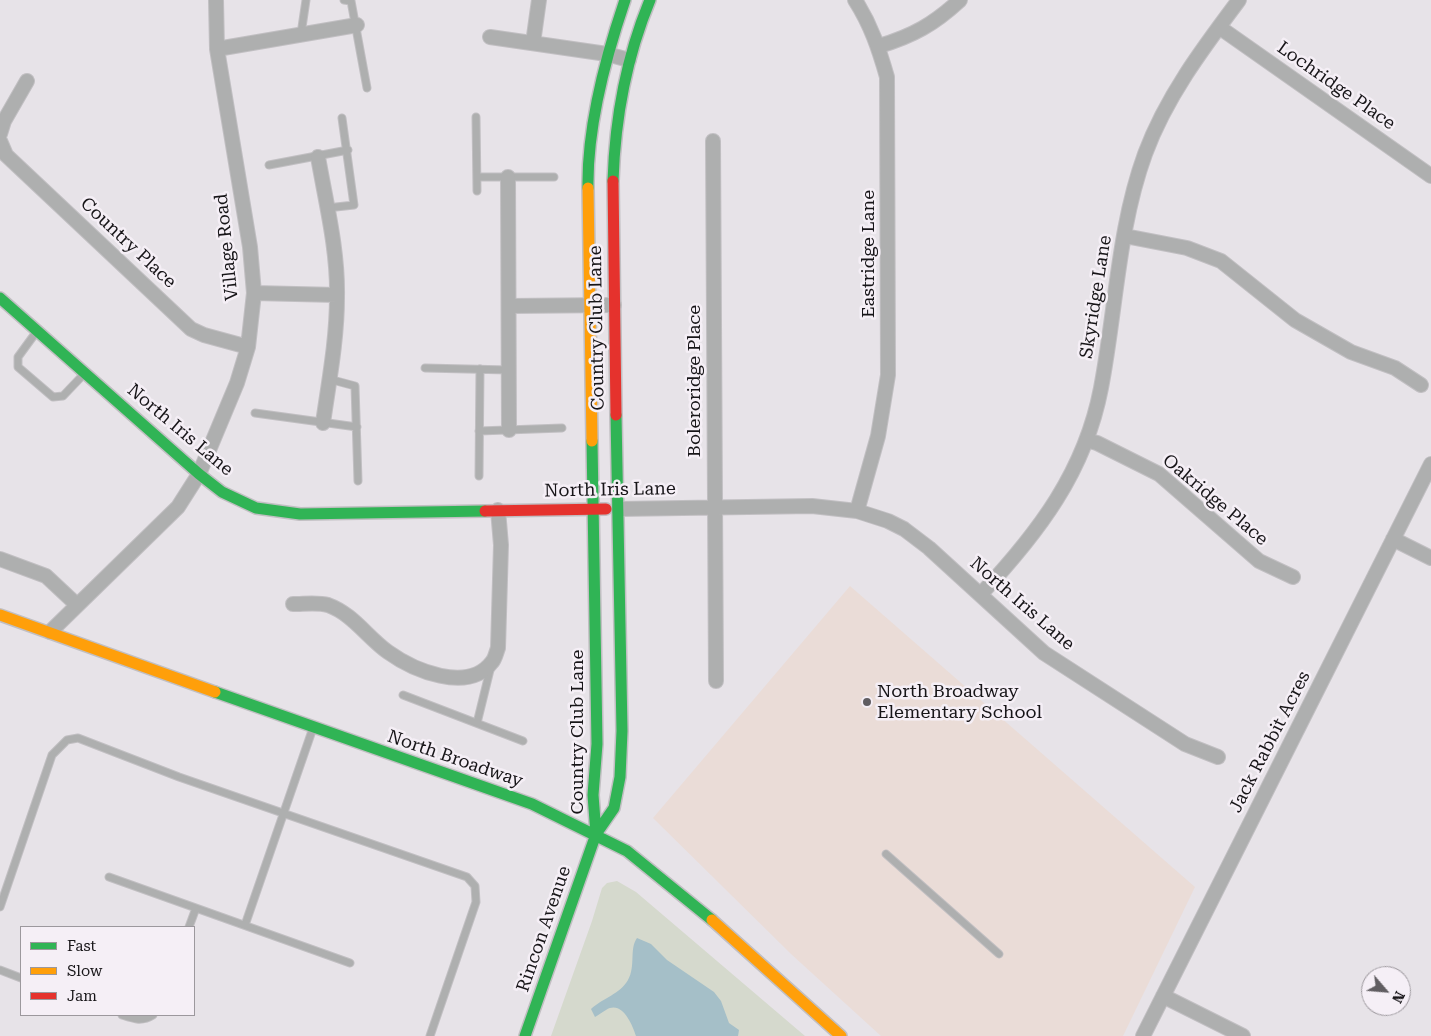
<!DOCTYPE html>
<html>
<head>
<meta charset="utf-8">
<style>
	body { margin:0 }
	#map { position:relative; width:1431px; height:1036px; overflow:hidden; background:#e7e3e8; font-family:"Roboto Serif",serif }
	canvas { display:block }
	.legend { position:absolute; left:20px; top:926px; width:175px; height:90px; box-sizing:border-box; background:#f5eff6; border:1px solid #9c989d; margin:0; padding:6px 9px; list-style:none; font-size:15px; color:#171518 }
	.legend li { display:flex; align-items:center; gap:10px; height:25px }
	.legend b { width:25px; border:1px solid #9c989d }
	.north { position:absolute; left:1361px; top:966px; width:50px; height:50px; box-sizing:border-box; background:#f5eff6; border:1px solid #9c989d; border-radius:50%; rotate:117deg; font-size:14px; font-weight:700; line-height:20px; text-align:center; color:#171518 }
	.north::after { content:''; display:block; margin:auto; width:18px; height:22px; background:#605d61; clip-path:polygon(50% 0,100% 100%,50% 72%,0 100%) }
</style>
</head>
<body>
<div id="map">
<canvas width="1431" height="1036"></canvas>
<ul class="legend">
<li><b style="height:6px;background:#30b455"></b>Fast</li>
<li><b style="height:6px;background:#ff9f0a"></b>Slow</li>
<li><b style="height:6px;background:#e5322d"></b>Jam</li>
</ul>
<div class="north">N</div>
</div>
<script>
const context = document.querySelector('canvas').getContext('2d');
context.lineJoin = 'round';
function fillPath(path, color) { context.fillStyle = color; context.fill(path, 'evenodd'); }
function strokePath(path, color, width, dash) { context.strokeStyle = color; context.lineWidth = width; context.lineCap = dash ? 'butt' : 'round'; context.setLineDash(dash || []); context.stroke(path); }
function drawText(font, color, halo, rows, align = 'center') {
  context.font = font + ' "Roboto Serif",serif'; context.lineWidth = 5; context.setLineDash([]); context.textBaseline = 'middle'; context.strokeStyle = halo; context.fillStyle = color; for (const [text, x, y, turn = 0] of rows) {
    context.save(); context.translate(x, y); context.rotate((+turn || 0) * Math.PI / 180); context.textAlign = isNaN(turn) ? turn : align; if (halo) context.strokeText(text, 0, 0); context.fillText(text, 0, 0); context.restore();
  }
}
fillPath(new Path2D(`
	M 850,586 L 1195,887 L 1123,1036 L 881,1036 L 791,954 L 653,818 Z`), '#eadcd7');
fillPath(new Path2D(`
	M 617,881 L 636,892 L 805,1036 L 551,1036 L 592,921 L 602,888 L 607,883 Z`), '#d5d9cd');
fillPath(new Path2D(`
	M 637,938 L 651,944 L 667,960 L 714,992 L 721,1001 L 729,1023 L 739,1030 L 738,1036 L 636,1036 C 632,1024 622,1000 606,1010 C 602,1012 599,1015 595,1017 L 591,1009 C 603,998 620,994 628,980 C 636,966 629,949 637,938 Z`), '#a5bfc8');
const lane = new Path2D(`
	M 344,0 L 351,1 L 367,88
	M 301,34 L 306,0
	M 476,117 L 477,191
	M 269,165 L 348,150
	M 477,177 L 554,177
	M 327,208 L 354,205 L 342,118
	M 37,331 L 18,357 L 18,367 L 53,397 L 63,396 L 84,374
	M 425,368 L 509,370
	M 329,379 L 355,386 L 358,481
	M 255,413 L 357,427
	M 479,431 L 562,428
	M 479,476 L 480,369
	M 403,695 L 523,741
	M 477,723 L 491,666
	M 886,854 L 999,954
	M 109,877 L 350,963
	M 0,907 L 52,755 L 67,740 L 78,738 L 179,777 L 467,877 L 475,886 L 476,902 L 430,1036
	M 245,925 L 313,728
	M 189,927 L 196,908
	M 0,970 L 21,978
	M 122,1015 C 134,1019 142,1022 153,1015`);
const street = new Path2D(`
	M 855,0 C 871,25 879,49 887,77 L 888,375 L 878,436 L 857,511
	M 1219,27 L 1431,176
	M 490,37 L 607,54 L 629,60
	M 533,43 L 539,0
	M 879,46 C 913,36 934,24 960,0
	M 217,49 L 357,25
	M 0,134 L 4,121 L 27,81
	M 0,141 L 6,155 L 191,329 L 204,335 L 248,347
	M 713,141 L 716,681
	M 318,157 C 326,203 338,250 337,297 C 337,339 329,381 323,423
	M 508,177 L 509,430
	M 1125,236 L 1187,248 L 1221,261 L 1295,320 L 1351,352 L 1395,368 L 1421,385
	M 254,293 L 337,295
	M 509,306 L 614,305
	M 1086,440 L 1097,443 L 1159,474 L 1259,561 L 1293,577
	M 618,509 L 812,506 L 857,511 L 888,521 L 904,529 L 929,548 L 1044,653 L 1185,744 L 1218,757
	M 1393,539 L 1431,558
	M 0,559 L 46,576 L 77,605
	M 981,594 C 1038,533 1085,472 1101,388 C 1116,310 1118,228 1145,154 C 1166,97 1203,48 1239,0
	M 293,604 C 304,604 318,602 328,605 C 353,614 367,637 388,652 C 413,670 468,694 492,662 C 495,659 496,653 498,648 L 501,545 L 498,510
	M 50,632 L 178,507 L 199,474 L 237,383 L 248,347 L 254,293 L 250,247 L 217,49 L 216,0
	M 1163,996 L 1243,1036
	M 1143,1036 L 1431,464`);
const fast = new Path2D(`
	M 613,181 C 615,118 626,58 650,0
	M 588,188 C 587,129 606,56 625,0
	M 0,298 L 199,474 L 222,492 L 256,508 L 300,514 L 485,511
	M 592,441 L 597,744 L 593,795 L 596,834
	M 215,692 L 532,804 L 627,851 L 712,920
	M 525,1036 L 596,834 L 614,808 L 620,777 L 622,731 L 616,415`);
const slow = new Path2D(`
	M 588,188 L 592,441
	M 0,615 L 215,692
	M 712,920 L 841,1036`);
const jam = new Path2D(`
	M 613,181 L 616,415
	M 485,511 L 606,509`);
strokePath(lane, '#c1bfc2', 9);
strokePath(street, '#c1bfc2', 16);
strokePath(fast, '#c1bfc2', 14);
strokePath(slow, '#c1bfc2', 14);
strokePath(jam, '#c1bfc2', 14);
strokePath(lane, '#aeafaf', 7);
strokePath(street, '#aeafaf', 14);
strokePath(fast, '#30b455', 11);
strokePath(slow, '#ff9f0a', 11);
strokePath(jam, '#e5322d', 11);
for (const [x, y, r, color] of [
	[867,702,5,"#605d61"]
]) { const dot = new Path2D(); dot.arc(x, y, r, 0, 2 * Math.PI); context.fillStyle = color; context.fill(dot); strokePath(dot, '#f5eff6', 2); }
drawText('18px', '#171518', '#f5eff6', [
	["Lochridge Place",1336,86,35],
	["Country Place",128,243,43],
	["Village Road",227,247,-96],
	["Eastridge Lane",869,254,-90],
	["Skyridge Lane",1096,297,-81],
	["Country Club Lane",597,328,-91],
	["Boleroridge Place",695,381,-90],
	["North Iris Lane",180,430,40],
	["North Iris Lane",610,490,-1],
	["Oakridge Place",1215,500,40],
	["North Iris Lane",1022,604,41],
	["Country Club Lane",578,732,-90],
	["Jack Rabbit Acres",1270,742,-63],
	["North Broadway",455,759,19],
	["Rincon Avenue",544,929,-71]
]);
drawText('18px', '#171518', '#f5eff6', [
	["North Broadway",877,692],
	["Elementary School",877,713]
], 'left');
</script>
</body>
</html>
